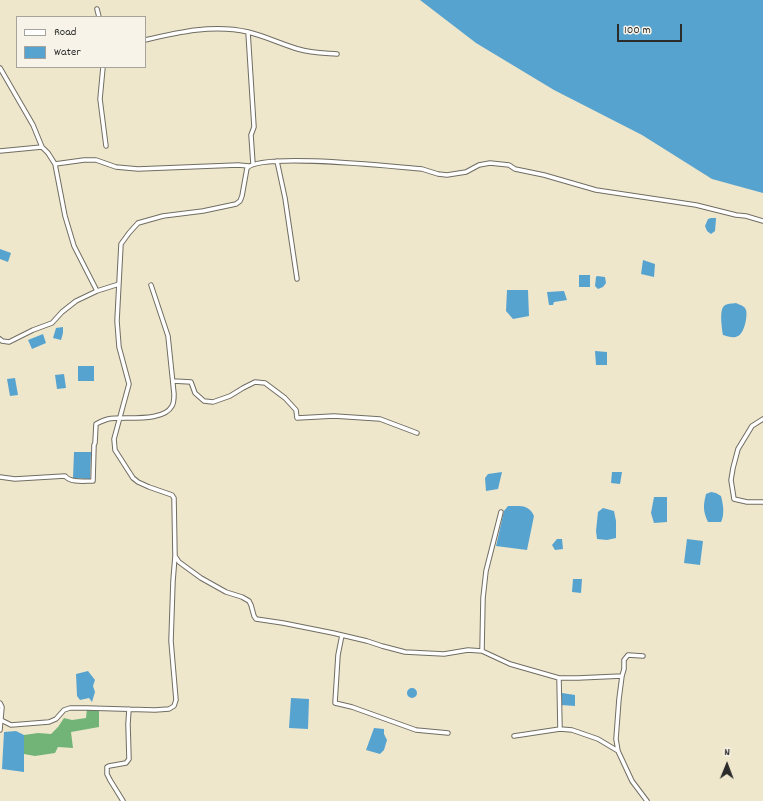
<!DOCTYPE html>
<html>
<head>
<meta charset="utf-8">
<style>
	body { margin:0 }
	#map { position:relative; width:763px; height:801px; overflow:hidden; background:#efe7cc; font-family:Dekko,sans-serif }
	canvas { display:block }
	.legend { position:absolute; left:16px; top:16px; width:130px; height:52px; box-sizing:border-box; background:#f7f3e8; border:1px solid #a5a39c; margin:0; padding:5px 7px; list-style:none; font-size:12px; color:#2b2b2b }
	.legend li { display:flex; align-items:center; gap:8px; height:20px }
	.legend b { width:20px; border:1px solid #a5a39c }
	.north { position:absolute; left:707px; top:745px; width:40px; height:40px; -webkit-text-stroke:3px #f7f3e8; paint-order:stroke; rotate:1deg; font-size:11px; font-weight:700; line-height:16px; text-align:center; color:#2b2b2b }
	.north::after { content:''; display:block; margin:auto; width:14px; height:18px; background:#2b2b2b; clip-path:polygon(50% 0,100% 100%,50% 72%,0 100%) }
	.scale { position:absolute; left:617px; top:24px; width:65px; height:18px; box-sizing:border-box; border:2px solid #2b2b2b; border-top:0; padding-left:5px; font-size:12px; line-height:14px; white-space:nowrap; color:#2b2b2b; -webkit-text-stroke:3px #f7f3e8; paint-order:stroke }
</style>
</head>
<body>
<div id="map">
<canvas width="763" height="801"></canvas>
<ul class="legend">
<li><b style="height:5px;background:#fff"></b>Road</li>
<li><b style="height:11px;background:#57a3cf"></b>Water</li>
</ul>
<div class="north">N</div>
<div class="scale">100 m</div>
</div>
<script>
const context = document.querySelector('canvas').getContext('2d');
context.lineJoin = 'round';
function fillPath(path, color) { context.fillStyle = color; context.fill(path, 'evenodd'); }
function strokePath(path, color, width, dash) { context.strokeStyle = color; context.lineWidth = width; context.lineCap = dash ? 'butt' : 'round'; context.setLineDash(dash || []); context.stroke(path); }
fillPath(new Path2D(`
	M 87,708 L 99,708 L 99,727 L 71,732 L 73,748 L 58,747 L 55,753 L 35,756 L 24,754 L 24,735 L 38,733 L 51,734 L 58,727 L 64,718 L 72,720 L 86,718 Z`), '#72b477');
fillPath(new Path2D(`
	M 420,0 L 763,0 L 763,193 L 712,179 L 642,135 L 554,90 L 476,43 Z
	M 711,218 L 716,218 L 716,219 L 715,231 L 711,234 L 707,231 L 705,226 L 708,219 Z
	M 0,249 L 11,253 L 8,262 L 0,259 Z
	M 643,260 L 655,264 L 654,277 L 641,274 Z
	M 579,275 L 590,275 L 590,287 L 579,287 Z
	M 597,276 L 605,277 L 606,283 L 603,287 L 598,289 L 595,286 L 596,277 Z
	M 507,290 L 528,290 L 529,316 L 513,319 L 506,311 Z
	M 564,291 L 567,300 L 554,302 L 553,305 L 549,305 L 547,292 Z
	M 736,303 C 740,305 745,306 746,310 C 748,316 744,334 738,336 C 733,339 728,336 723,335 C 722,329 719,310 724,306 C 727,303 732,304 736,303 Z
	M 63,327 L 63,333 L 61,340 L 53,338 L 56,328 Z
	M 43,334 L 46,343 L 32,349 L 28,340 Z
	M 595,351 L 607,352 L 607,365 L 596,365 Z
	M 78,366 L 94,366 L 94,381 L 78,381 Z
	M 64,374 L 66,388 L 57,389 L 55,375 Z
	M 15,378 L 18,395 L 10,396 L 7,379 Z
	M 74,452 L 91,452 L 90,479 L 73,478 Z
	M 502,472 L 498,489 L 486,491 L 485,478 L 488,474 Z
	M 612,472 L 622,472 L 620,484 L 611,483 Z
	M 711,492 L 716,493 L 721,496 C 723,504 725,514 721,522 L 708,522 C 703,511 703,506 706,494 Z
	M 654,497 L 667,497 L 667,522 L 654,523 L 651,513 Z
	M 508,506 C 520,506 529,504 534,516 L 527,550 L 496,546 L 504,511 Z
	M 603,508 L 614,511 L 616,521 L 616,538 L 607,540 L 597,539 L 596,531 L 598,512 Z
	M 557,539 L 562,539 L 563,549 L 555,550 L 552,545 Z
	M 687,539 L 703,541 L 700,565 L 684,563 Z
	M 573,579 L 582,579 L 581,593 L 572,592 Z
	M 88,671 L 95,680 L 93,686 L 95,692 L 92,702 L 89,698 L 80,700 L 77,696 L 76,674 Z
	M407 693a5 5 0 1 1 10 0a5 5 0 1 1-10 0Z
	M 562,693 L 575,695 L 575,706 L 561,705 Z
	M 291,698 L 309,699 L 308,729 L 289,728 Z
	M 374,728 L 384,729 L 384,734 L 387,740 L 384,750 L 380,754 L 366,750 Z
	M 16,731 L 24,735 L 24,772 L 2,769 L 4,732 Z`), '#57a3cf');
const street = new Path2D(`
	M 97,9 L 99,17
	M 248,32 L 254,127 L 251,135 L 253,164
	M 145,40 C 179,32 214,24 248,32 C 265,36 281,44 298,49 C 311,53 324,53 337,54
	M 103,67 L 100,99 L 106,146
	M 0,68 L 33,125 L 42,147 L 48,153 L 55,164 L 65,216 L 74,246 L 97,291
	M 0,151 L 42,147
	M 277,161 L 285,198 L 297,279
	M 55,164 L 84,160 L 96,160 L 116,167 L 138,169 L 238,165 L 249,166
	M 0,339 L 2,341 L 9,342 L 33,330 L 52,323 L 62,312 L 76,301 L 97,291 L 119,284
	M 173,381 L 191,382 L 195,393 L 204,401 L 213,402 L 230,396 L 243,388 L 255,382 L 265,383 L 285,398 L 296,410 L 297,418 L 334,416 L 380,419 L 417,433
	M 763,419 L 752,426 L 738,449 L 733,468 L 731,480 L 734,499 L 747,502 L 763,502
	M 0,477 L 15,479 L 65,476 C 71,483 84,481 93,481 L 94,445 L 95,443 L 96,424 C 100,422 104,420 108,419 C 124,416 163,423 172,406 C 174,403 174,398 174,394 L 168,336 L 151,285
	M 501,512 L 486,571 L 483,598 L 482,651 L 510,664 L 559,678 L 578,678 L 622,676
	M 175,556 L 179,562 L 201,578 L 226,592 L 242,597 L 249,601 L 251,605 L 254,616 L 256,619 L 283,623 L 333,633 L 367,641 L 382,646 L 405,652 L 444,654 L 468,650 L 482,651
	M 342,635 L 338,655 L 335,703 L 352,707 L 416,730 L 448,733
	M 643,656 L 628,655 L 624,660 L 624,669 L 622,676 L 619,699 L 616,739 L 618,751 L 632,781 L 647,801
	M 559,678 L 560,729 L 572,730 L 598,739 L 618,751
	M 0,703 L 2,707 L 0,730
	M 1,720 L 11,725 L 49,722 L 56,719 L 64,710 L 70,708 L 87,708 L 155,710 L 169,709 L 174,706 L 176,700 L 171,641 L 173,581 L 175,556 L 174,498 L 172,495 L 149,487 L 138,482 L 133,478 L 115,450 L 114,439 L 129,384 L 119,347 L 117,321 L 121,244 L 129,233 L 138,223 L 163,216 L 203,211 L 236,204 L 240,201 L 242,196 L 247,168 C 262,152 395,167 422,169 L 438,174 L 447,175 L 466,172 L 479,165 L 490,163 L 509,165 L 515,169 L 544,175 L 596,190 L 696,205 L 736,215 L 746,216 L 763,221
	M 514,736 L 560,729
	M 123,801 L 110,780 L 107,774 L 107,767 L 109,766 L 126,763 L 129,759 L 128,724 L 129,709`);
strokePath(street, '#706d63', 5.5);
strokePath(street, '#fff', 3.5);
</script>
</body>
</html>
